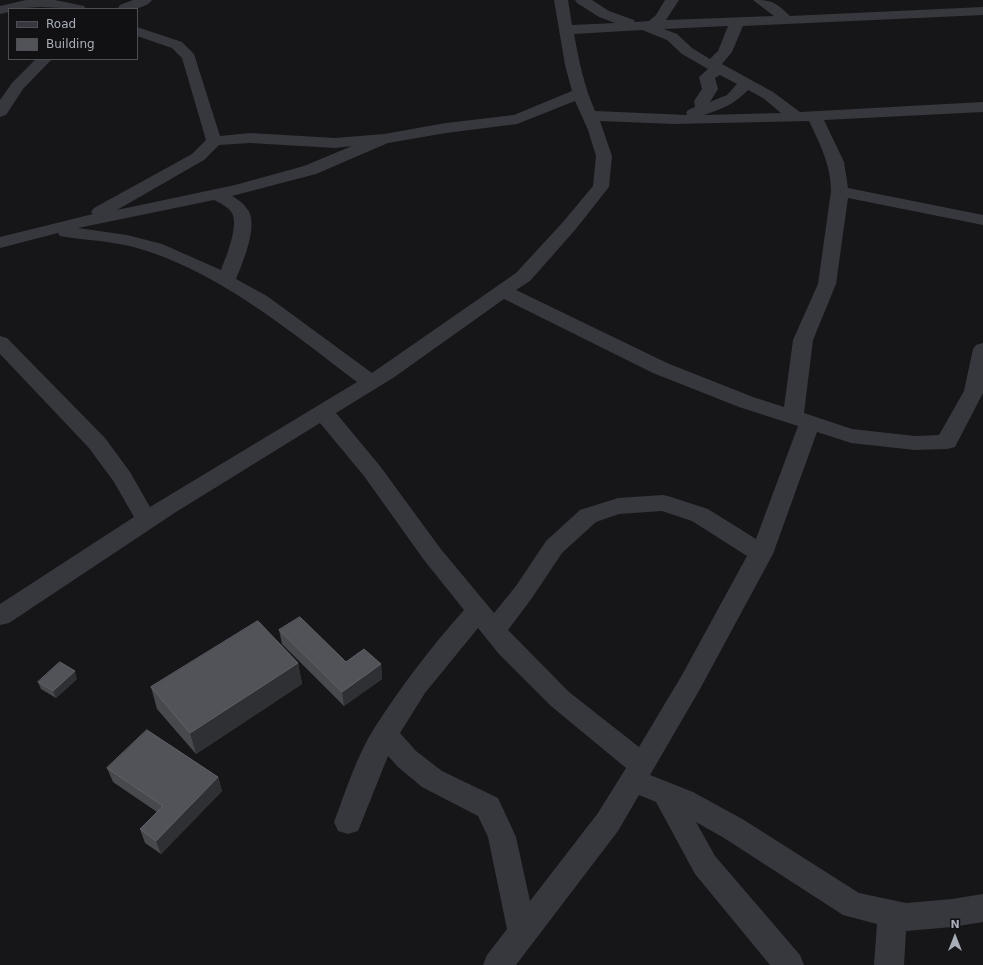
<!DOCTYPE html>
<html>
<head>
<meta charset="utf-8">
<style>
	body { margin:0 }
	#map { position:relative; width:983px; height:965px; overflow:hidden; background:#161618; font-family:"DejaVu Sans",sans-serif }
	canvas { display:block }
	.legend { position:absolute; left:8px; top:8px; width:130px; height:52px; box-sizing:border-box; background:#111113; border:1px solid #4d4f55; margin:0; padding:5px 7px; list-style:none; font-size:12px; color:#a8adb8 }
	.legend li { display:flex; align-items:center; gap:8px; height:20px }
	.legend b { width:20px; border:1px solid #4d4f55 }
	.north { position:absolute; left:935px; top:917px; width:40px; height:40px; -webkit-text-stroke:3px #111113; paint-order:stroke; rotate:0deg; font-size:11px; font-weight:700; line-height:16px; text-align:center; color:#a8adb8 }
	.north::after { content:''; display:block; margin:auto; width:14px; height:18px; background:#a8adb8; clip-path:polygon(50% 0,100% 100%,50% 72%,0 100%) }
</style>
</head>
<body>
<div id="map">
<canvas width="983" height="965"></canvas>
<ul class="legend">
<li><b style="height:5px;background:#37383d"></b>Road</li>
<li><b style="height:11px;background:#525359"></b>Building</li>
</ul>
<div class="north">N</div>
</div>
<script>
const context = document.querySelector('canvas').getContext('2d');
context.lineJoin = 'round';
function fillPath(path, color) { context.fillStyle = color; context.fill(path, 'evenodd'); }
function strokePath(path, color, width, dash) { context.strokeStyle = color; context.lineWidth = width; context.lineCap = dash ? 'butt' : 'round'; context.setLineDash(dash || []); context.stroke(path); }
fillPath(new Path2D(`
	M 26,0 L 55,0 L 84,6 L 86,9 L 40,7 L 9,9 L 9,12 L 0,14 L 0,6 Z
	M 133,0 L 152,0 C 146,9 127,11 118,8 L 120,5 Z
	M 554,0 L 568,0 L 572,25 L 615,23 L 599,17 L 577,3 L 575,0 L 592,0 L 609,11 L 634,20 L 635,22 L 649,21 L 656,15 L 665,0 L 679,0 L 666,20 L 774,16 L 753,0 C 773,0 775,2 790,16 L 983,7 L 983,15 L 743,26 L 732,52 L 722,64 L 773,92 L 800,112 L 983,102 L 983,112 L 824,120 L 844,162 L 848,188 L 983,215 L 983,225 L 848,198 L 836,284 L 813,340 L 804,413 L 852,429 L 915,436 L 939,435 L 964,391 L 973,349 L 976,345 L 983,343 L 983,393 L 955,447 L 947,449 L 915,450 L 851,443 L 817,432 L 773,554 L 700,689 L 650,775 L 693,792 L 744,820 L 859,893 L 906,903 L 952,899 L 983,894 L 983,922 L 952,927 L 906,931 L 904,965 L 874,965 L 877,924 L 843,915 L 724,838 L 696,822 L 715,856 L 800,955 L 804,965 L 770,965 L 695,874 L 656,802 L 639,795 L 618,831 L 516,965 L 483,965 L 487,955 L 507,929 L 488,837 L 478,816 L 422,787 L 398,767 L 388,756 L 358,831 L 348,834 L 338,831 L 334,822 C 346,790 357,755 375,727 C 402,685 431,647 464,610 L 424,560 L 364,476 L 320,423 L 176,512 L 9,623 L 0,625 L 0,604 L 134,517 L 114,482 L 89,448 L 0,354 L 0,336 L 7,338 L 105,438 L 130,472 L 150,507 L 357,382 C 292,333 228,279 150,252 C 123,242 94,241 66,237 L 60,236 L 58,233 L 0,248 L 0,237 L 93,214 L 91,212 L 94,208 L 192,154 L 206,140 L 182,58 L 172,48 L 137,36 L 137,27 L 182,42 L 194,54 L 220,136 L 250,133 L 335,138 L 384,134 L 446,123 L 514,115 L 572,91 L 565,65 ZM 728,26 L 718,51 L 710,59 L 692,48 L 677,34 L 664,29 ZM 642,30 L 667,40 L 682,54 L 708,69 L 699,77 L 702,89 L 694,101 L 695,107 L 688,110 L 686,113 L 687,115 L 595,111 C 584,86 579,61 574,34 ZM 720,75 L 737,84 L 727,95 L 710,102 L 718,89 L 715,78 ZM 748,90 L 763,98 L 781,113 L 704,115 C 724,108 733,105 748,90 ZM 575,101 L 588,130 L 596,156 L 593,186 L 563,222 L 516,273 L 372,373 L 267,296 L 236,279 C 243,262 256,231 250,214 C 247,206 239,200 232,196 L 316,174 L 388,143 L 446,133 L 517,124 ZM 600,121 L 674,124 L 809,121 C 820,144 831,165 831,191 L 818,284 L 793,340 L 784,407 L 753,397 L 667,363 L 516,290 L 530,281 L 575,230 L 609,187 L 612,156 ZM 250,143 L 335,148 L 352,146 L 304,166 L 235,185 L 117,210 L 204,160 L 219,145 ZM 214,200 C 220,203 228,207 232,213 C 239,226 226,257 221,270 L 162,244 L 127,235 L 78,228 ZM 504,299 L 653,373 L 739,407 L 798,426 L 756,539 L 708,509 L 671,497 L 663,495 L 618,498 L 580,510 L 546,541 L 516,586 L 494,613 L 440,548 L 380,466 L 336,413 L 393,378 ZM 662,511 L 692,521 L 747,556 L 682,675 L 639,747 L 569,692 L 508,630 L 532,598 L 562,553 L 596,522 L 619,514 ZM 478,628 L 499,654 L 551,706 L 626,768 L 598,813 L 530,901 L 516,837 L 498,798 L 442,771 L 416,751 L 400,733 L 425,693 Z
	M 36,59 L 52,59 L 23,89 L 6,115 L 0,117 L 0,100 L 12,83 Z`), '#37383d');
fillPath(new Path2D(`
	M 279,630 L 346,662 L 381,664 L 382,679 L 344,706 L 282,644 Z
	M 298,663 L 302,684 L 196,754 L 157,709 L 151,687 Z
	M 77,679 L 56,698 L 41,689 L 38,682 Z
	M 107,768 L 218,777 L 222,791 L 161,854 L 145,843 L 140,829 L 157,812 L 113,782 Z`), '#47494d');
fillPath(new Path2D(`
	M 298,663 L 302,684 L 196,754 L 190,733 Z
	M 381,664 L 382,679 L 344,706 L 342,692 Z
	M 75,671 L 77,679 L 56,698 L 53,691 Z
	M 218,777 L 222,791 L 161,854 L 156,841 Z`), '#2f3033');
const building = new Path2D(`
	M 300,617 L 346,662 L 364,649 L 381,664 L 342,692 L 279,630 Z
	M 258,621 L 298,663 L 190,733 L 151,687 Z
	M 60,662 L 75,671 L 53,691 L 38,682 Z
	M 147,730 L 218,777 L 156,841 L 140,829 L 163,806 L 107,768 Z`);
fillPath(building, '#525359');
strokePath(building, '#5f6168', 1);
</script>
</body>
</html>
